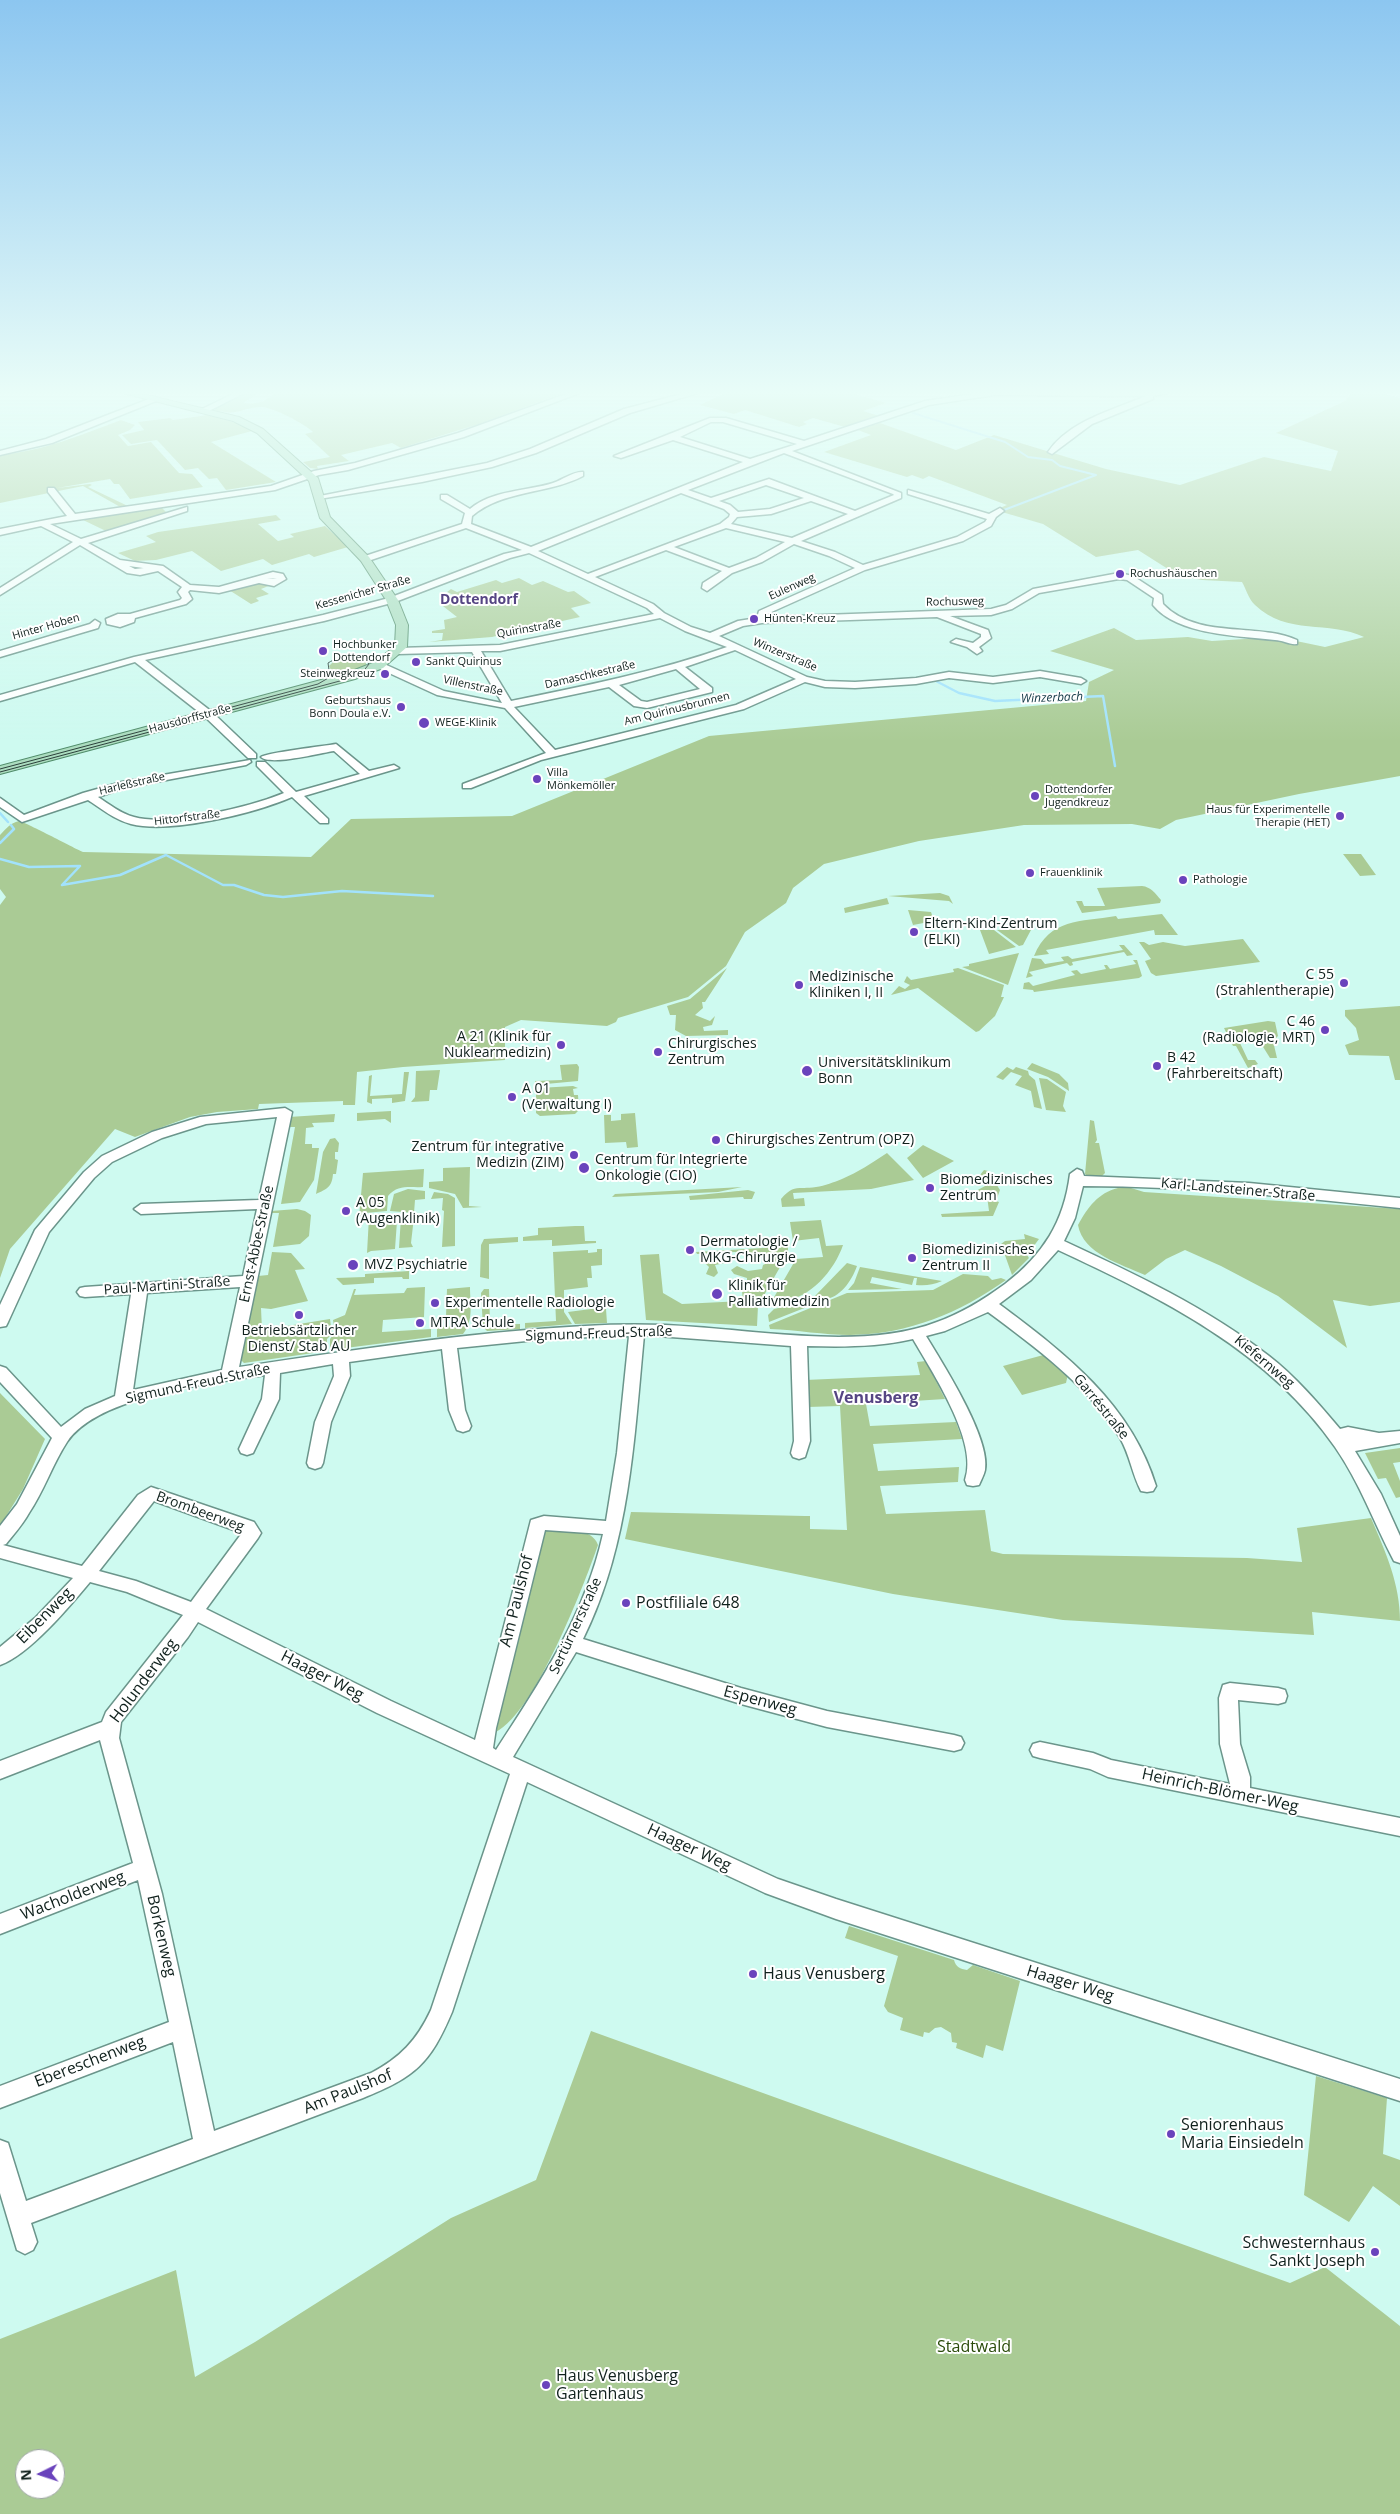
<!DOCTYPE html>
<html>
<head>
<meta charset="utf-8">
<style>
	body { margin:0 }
	#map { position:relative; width:1400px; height:2514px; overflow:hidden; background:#cefaf0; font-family:"Open Sans",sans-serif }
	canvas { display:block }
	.north { position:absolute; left:15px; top:2449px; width:50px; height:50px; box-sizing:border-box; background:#fff; border:1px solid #9fa6a5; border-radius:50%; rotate:266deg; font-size:14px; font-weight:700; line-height:20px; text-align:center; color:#10211d }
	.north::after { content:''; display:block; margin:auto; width:18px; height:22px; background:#6a43bc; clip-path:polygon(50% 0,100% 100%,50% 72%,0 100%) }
</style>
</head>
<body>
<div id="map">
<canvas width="1400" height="2514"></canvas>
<div class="north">N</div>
</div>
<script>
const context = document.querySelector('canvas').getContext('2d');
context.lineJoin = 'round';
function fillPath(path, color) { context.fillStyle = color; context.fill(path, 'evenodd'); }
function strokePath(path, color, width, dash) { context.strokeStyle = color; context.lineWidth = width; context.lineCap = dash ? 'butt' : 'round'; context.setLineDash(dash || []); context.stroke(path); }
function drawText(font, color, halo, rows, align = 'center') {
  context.font = font + ' "Open Sans",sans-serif'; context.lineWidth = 4; context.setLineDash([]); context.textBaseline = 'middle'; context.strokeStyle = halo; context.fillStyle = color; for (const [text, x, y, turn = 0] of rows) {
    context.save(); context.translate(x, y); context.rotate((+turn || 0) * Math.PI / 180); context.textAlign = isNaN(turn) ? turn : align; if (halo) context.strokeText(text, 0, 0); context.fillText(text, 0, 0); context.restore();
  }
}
fillPath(new Path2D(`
	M 277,390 L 571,390 L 479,424 L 401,448 L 392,443 L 341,455 L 349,461 L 317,466 L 318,469 L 310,468 L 303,462 L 330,457 L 305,434 L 313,432 C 305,424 271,406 260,407 C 237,409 239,416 213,410 L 247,392 L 257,394 L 243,403 C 258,405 268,401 277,390 Z
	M 731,390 L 841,390 L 886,403 L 863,411 L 879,416 L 845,427 L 813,418 L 803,422 L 807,424 L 799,427 L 745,410 L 734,414 L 700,405 Z
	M 1353,390 L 1371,390 L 1400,398 L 1400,776 L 1299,794 L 1176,820 L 1160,829 L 1132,824 L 1024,825 L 919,841 L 824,864 L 793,888 L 786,903 L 745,932 L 726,966 L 688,997 L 618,1018 L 616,1022 L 607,1026 L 521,1020 L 505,1027 L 505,1060 L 403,1067 L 357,1072 L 355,1105 L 343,1105 L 343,1101 L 259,1104 L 258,1109 L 217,1112 L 190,1117 L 135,1137 L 115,1129 L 10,1249 L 0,1278 L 0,905 L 6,897 L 0,889 L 0,835 C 6,829 10,823 19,821 C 23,821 74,848 83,852 L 311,857 L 351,819 L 512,816 L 709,736 L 1086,701 L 1089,682 L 1114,670 L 1050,651 L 1114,628 L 1136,640 L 1188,637 L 1212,641 L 1277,637 L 1325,647 L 1364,637 C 1329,620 1287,636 1255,605 C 1249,600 1246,589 1242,582 L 1202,580 L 1179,576 L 1138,550 L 1096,557 L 1043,524 L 995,510 L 1007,505 L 929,476 L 923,479 L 912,475 L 907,477 L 824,452 L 871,435 L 858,430 L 880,423 L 956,450 L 994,435 L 1106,469 L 1180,485 L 1264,457 L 1331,471 L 1338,451 L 1276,433 L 1345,401 Z
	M 207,415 L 236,423 L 252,431 L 211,442 L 276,482 L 226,490 L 217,478 L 209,479 L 198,468 L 185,470 L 157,440 L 131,444 L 122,435 L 144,430 L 138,422 L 170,418 L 173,420 Z
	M 121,420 L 135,425 L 130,430 L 118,435 L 128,446 L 151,442 L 179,473 L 192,474 L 203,487 L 130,499 L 119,484 L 114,484 L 110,479 L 57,488 L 90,484 L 92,485 L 88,487 L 130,507 L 122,508 L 83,486 L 0,503 L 0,455 C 46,450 78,436 121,420 Z
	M 158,508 L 162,508 L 166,512 L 108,532 L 81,519 Z
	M 276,515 L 281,520 L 258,524 L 278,541 L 294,537 L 290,534 L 325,526 L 348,547 L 314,557 L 309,554 L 272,565 L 263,559 L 221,571 L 192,551 L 156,560 L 135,561 L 118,553 L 156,542 L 146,536 L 158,532 Z
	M 519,578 L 532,585 L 543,581 L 568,592 L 574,591 L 591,603 L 571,608 L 580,617 L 492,637 L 429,642 L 442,640 L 443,633 L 432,633 L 432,631 L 445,629 L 444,620 L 457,617 L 439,603 L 458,597 L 447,592 L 451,589 L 457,592 L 496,580 L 502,583 Z
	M 258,583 L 271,585 L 261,589 L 269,594 L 256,598 L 259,601 L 251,604 L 229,590 Z
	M 341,658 L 358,658 L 366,662 L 366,666 L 346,673 L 342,671 L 333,674 L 329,666 L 335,660 Z
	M 1343,854 L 1361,854 L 1376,875 L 1360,876 Z
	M 1142,886 C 1151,887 1155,893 1161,900 L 1160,903 L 1082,913 L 1076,901 L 1082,901 L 1084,906 L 1105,906 L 1097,888 Z
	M 940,893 L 949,896 L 953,904 L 949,901 L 888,896 Z
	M 887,898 L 889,904 L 845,913 L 844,908 Z
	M 908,910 L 931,912 L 934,921 L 913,925 Z
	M 1162,914 L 1178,935 L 1155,935 L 1154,930 L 1046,950 L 1049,954 L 1034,956 C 1050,918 1080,922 1116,916 L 1118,919 Z
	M 1026,928 L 1031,930 L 1023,945 L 1019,946 L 997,930 Z
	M 980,930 L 994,930 L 1016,947 L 989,954 Z
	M 1243,939 L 1260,962 L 1156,976 L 1151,973 L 1145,961 L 1151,959 L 1139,942 L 1144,942 L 1149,945 L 1163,942 L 1185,946 Z
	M 1119,945 L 1124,945 L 1133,955 L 1127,956 L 1124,952 L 1072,962 L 1073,965 L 1070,966 L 1067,963 L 1029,972 L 1033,976 L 1026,978 L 1032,958 L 1041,959 L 1045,964 L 1064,961 L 1061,957 L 1068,956 L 1072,959 L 1123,950 Z
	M 1019,953 L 1008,985 L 962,967 L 969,966 L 969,964 Z
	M 1133,960 L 1137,960 L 1142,976 L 1139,978 L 1034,992 L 1033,990 L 1023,989 L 1024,983 L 1029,982 L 1033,986 L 1075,975 L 1071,971 L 1077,970 L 1081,974 L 1106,969 L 1104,965 L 1107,965 L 1110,969 L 1136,964 Z
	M 727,968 L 705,1002 L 702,1002 L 703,1008 L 695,1015 L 710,1021 L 715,1016 L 712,1025 L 703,1027 L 704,1031 L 728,1030 L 728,1035 L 686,1036 L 675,1030 L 676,1015 L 670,1015 L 667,1006 L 690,999 Z
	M 958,968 L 1004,985 L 1001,997 L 1004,997 L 995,1016 L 979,1031 L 976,1032 L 918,988 L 891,995 L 899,986 L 905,989 L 910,985 L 904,982 L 907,976 L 911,980 L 954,972 L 953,969 Z
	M 1400,1006 L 1400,1080 L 1395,1080 L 1389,1056 L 1349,1055 L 1345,1045 L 1359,1040 L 1356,1028 L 1345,1016 L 1345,1010 Z
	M 1268,1021 L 1275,1022 L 1278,1036 L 1273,1041 L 1277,1058 L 1270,1058 L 1260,1042 L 1240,1043 L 1248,1060 L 1255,1060 L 1258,1064 L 1248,1068 L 1236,1046 L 1233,1046 L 1224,1028 Z
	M 1032,1063 L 1059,1074 L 1068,1083 L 1069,1091 L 1048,1077 L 1027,1069 Z
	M 577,1064 L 579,1067 L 578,1081 L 535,1085 L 535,1081 L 562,1080 L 560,1065 Z
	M 1007,1067 L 1013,1070 L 1016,1067 L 1028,1071 L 1029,1075 L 1035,1080 L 1042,1109 L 1034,1107 L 1031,1091 L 1015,1085 L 1022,1076 L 1011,1072 L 1003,1080 L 996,1077 Z
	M 440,1070 L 437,1090 L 430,1090 L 429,1101 L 411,1102 L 415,1097 L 416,1071 Z
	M 404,1072 L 409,1072 L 405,1101 L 392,1103 L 392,1098 L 372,1099 L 372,1104 L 367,1102 L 369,1076 L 372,1075 L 370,1096 L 402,1094 Z
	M 1039,1078 L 1047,1079 L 1066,1092 L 1063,1106 L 1066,1112 L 1046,1110 Z
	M 573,1086 L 578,1088 L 573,1089 L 574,1095 L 578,1095 L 579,1110 L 575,1114 L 540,1116 L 536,1113 L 536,1091 L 539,1088 Z
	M 391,1111 L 391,1123 L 385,1119 L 357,1121 L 357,1113 Z
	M 635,1113 L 638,1147 L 627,1148 L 626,1142 L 605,1143 L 604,1115 L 611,1115 L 611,1121 L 621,1120 L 621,1114 Z
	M 335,1114 L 334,1122 L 312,1123 L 314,1127 L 306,1128 L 305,1144 L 312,1144 L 312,1148 L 319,1148 L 314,1180 L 300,1202 L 281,1204 L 295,1127 L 287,1127 L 289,1117 Z
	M 1090,1120 L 1094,1121 L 1097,1140 L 1095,1143 L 1099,1143 L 1105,1173 L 1101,1177 L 1088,1177 L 1085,1174 Z
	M 335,1138 L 339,1143 L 338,1152 L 335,1152 L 335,1159 L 338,1160 L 336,1174 L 333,1174 C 332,1187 327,1189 316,1194 L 323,1152 L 330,1139 Z
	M 923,1145 L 954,1161 L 923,1178 L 907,1158 Z
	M 887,1153 L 914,1180 L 871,1189 L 793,1193 L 794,1199 L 804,1198 L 805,1206 L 782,1207 L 781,1199 C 794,1183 799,1190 816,1187 C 825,1186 834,1182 842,1179 C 858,1172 872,1163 887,1153 Z
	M 470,1167 L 469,1206 L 482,1207 L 463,1208 L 455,1194 L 429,1188 L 429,1182 L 443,1181 L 443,1168 Z
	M 424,1169 L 423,1187 C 410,1188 398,1184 388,1196 L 387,1211 L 365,1213 L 359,1217 L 363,1173 Z
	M 984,1170 L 988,1171 L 1000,1190 L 996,1201 L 999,1202 L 993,1216 L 942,1217 L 941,1214 L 989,1211 L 987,1196 L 993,1196 L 992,1193 L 962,1198 L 961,1195 L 974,1192 L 987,1185 L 988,1182 L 984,1179 L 968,1179 L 980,1175 Z
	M 742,1187 L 718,1192 L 612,1197 L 615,1194 Z
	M 1118,1188 L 1131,1188 L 1144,1192 L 1400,1209 L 1400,1302 L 1370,1306 L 1333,1300 L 1347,1348 L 1278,1296 L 1221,1266 L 1185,1250 L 1166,1259 L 1145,1275 C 1121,1264 1083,1254 1078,1225 C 1088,1207 1098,1193 1118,1188 Z
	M 408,1189 L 425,1191 L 425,1199 L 415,1200 L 414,1213 L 390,1211 L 394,1194 Z
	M 748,1190 L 755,1192 L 752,1199 L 744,1199 L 743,1197 L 690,1200 L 689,1196 Z
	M 434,1192 L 448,1194 L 455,1198 L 455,1246 L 442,1247 L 444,1211 L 442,1210 L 443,1198 L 431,1199 Z
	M 297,1209 L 305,1211 L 311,1215 L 309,1236 L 300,1244 L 273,1247 L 279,1213 L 270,1213 L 271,1211 Z
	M 385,1214 L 385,1222 L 397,1221 L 395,1249 L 371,1251 L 367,1253 L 369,1217 L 363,1216 Z
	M 401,1217 L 414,1217 L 411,1243 L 413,1247 L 399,1248 Z
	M 821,1220 L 826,1246 L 843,1245 C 834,1272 804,1307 773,1299 L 796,1259 L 823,1257 L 819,1238 L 793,1241 L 790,1222 Z
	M 575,1226 L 584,1226 L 585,1241 L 596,1241 L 596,1243 L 552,1246 L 552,1240 L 523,1241 L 523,1237 L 538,1235 L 538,1228 Z
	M 1024,1234 L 1039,1239 L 1027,1255 L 1029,1258 L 1012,1275 L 1001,1244 L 1005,1241 L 1025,1239 Z
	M 518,1237 L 518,1242 L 489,1244 L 489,1279 L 480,1277 L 481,1245 L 484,1239 Z
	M 779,1242 L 788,1242 L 788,1253 L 758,1306 L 757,1326 L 646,1320 L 640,1255 L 659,1254 L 663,1293 L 682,1304 L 743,1301 L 742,1291 L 749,1290 L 747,1286 L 747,1278 L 734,1274 L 731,1270 L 737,1266 L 748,1271 L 762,1269 L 763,1265 L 772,1261 L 765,1252 L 749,1256 L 735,1252 L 697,1254 L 696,1252 L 779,1247 Z
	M 597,1249 L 602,1249 L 602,1265 L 591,1266 L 592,1278 L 587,1278 L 588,1287 L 564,1290 L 564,1312 L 572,1324 L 525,1328 L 525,1323 L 556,1321 L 553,1252 L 588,1250 L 588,1253 L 597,1252 Z
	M 272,1252 L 291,1253 L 305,1269 L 295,1270 L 308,1301 L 271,1309 L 261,1308 L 262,1330 L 330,1319 L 332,1334 L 327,1339 L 327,1351 L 244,1363 L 241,1360 L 258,1276 L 268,1275 Z
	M 709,1256 L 727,1259 L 725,1263 L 715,1265 L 718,1273 L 714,1277 L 706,1274 L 709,1267 L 703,1261 L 704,1258 Z
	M 847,1263 L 857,1266 C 851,1283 835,1306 814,1297 Z
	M 860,1267 L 942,1281 C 933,1285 925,1286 916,1285 L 917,1278 L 914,1278 L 912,1285 L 872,1277 L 870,1283 L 902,1289 L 848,1290 L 854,1283 Z
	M 409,1271 L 409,1279 L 403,1279 L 402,1277 L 374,1278 L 374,1283 L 343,1285 L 336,1278 L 365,1277 L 365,1274 Z
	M 963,1274 L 988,1276 L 992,1280 L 1001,1278 L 1006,1280 C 959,1313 910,1334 850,1335 C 824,1335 797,1330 770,1329 L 769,1325 L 847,1293 L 933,1290 Z
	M 425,1287 L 424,1317 L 383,1320 L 382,1332 L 431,1329 L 431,1337 L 330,1350 L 330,1339 L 335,1332 L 333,1320 L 345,1315 L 354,1289 L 356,1289 L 354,1295 L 404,1293 L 407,1288 Z
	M 470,1287 C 470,1303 474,1321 463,1334 L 437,1337 L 437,1327 L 457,1326 L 457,1316 L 446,1316 L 447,1289 Z
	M 484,1289 L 489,1289 L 490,1325 L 520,1324 L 520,1329 L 487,1331 L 483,1327 L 481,1293 Z
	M 810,1299 L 817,1303 L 769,1322 L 768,1315 L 774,1309 L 806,1302 Z
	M 591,1309 L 606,1309 L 607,1323 L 575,1324 L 568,1312 Z
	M 1047,1354 L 1068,1374 L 1066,1383 L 1022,1395 L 1003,1366 Z
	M 926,1361 L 945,1399 L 866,1404 L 870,1426 L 956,1422 L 962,1439 L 873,1444 L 878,1471 L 959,1467 L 958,1482 L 880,1486 L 886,1514 L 985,1510 L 991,1551 L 1003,1554 L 1247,1558 L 1302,1562 L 1297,1528 L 1371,1518 C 1386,1553 1400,1584 1400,1621 L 1312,1612 L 1314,1635 L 1063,1620 L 893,1594 L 625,1539 L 631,1512 L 805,1516 L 810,1516 L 810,1529 L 847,1530 L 840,1406 L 808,1407 L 805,1380 L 920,1375 L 917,1362 Z
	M 0,1393 L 45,1439 L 23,1489 L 0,1526 Z
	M 1400,1448 L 1400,1462 L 1393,1463 L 1400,1481 L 1400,1497 L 1396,1498 L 1386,1478 L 1378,1479 L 1365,1453 Z
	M 548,1529 C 564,1530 592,1527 598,1545 C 583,1588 535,1712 496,1732 L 492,1731 L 541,1531 Z
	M 849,1926 L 954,1960 C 956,1967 960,1969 967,1970 L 973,1965 L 1020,1981 L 1003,2051 L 986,2045 L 983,2058 L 956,2048 L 957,2043 L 952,2042 L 951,2033 L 941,2027 L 935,2028 L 929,2033 L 924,2032 L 923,2037 L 900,2030 L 903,2018 L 888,2012 L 884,2006 L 898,1956 L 845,1938 Z
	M 591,2031 L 1290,2283 L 1325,2267 L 1400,2326 L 1400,2514 L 0,2514 L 0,2339 L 176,2270 L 195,2377 L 255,2342 L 451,2218 L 536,2180 ZM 25,2459 L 55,2459 L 55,2489 L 25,2489 Z
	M 1316,2076 L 1387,2098 L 1383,2154 L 1400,2160 L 1400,2206 L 1373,2186 L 1349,2222 L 1304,2195 Z`), '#aacb95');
strokePath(new Path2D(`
	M 913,413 L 1005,442 L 1028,457 L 1052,460 L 1060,466 L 1096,475 L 1004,510`), '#a2e2fc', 2);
strokePath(new Path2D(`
	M 934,680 L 959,693 L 995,701 L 1103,696 L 1115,766
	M 0,813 L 8,822
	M 0,843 L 14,829 L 11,825
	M 0,859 L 29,867 L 80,866 L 62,885 L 120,875 L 166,855 L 223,885 L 234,885 L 264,895 L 283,897 L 342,891 L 433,896`), '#a2e2fc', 2.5);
const minor = new Path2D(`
	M 241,390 L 250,390 L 207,412 L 200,410 Z
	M 577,390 L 587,390 L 464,437 L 348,470 L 319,475 L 275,490 L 50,524 L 81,539 L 187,507 L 187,511 L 88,543 L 120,560 L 163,566 L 190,585 L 219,587 L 273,572 L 283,574 L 286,579 L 274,586 L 259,583 L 219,593 L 190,590 L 188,592 L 192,599 L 186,604 L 135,618 L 134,622 L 120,627 L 107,624 L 106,619 L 118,614 L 130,614 L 180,600 L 182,598 L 178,592 L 182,587 L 158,571 L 140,575 L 127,573 L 80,545 L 0,595 L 0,588 L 73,542 L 41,526 L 0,535 L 0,529 L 67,516 L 48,492 L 48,488 L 54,488 L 75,514 L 271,486 L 314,471 L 355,463 L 458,433 ZM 129,566 L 143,568 L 144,568 L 135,569 ZM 273,578 L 277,578 L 267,579 Z
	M 697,390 L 708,390 L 630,413 L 536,453 L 492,467 L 422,482 L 319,499 L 315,497 L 487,463 L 530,449 L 624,409 Z
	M 891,390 L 903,390 L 899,392 Z
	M 1164,390 L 1181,390 L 1153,396 L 1153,399 L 1092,424 L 1052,454 L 1048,452 C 1069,421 1113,410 1146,396 L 994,395 L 929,405 L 792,451 L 901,493 L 901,498 L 801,541 L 835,552 L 863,565 L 957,537 L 985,522 L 987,519 L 908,494 L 908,490 L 989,514 L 1000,508 L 1004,511 L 996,517 L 991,526 L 963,541 L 865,570 L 767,614 L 767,617 L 991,609 L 1006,605 L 1033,589 L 1119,573 L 1133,576 L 1162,595 L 1163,604 C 1198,640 1256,622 1297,640 L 1297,644 C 1290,645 1282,640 1275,640 C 1239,636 1177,635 1153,605 L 1154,598 L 1127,580 L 1119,579 L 1039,593 L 1012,609 L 991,615 L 950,616 L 988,630 L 991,638 L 979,647 L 982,651 L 977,654 L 967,647 L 951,642 L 956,639 L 973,643 L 981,637 L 981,634 L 937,617 L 762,623 L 743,626 L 719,636 L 807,677 L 825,681 L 855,682 L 916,678 L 949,672 L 993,677 L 1040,671 L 1081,678 L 1086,681 L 1081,684 L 1040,677 L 993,683 L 949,678 L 916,684 L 855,688 L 825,687 L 805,682 L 744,709 L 541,760 L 471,788 L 463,788 L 463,784 L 546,753 L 505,708 L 437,695 L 376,667 L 376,663 L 382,663 L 444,691 L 502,703 L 472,652 L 398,654 L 393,651 L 398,648 L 500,645 L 654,614 L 647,608 L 529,553 L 510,558 L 395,602 L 324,621 L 145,660 L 212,712 L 256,754 L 256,758 L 248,758 L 204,716 L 135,662 L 0,701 L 0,695 L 134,657 L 323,615 L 389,598 L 504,554 L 522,550 L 466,528 L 368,561 L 362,561 L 362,557 L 462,524 L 465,513 L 441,499 L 441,495 L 447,495 L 470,509 C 492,490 528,491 553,483 C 562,480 574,471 583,472 L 583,476 C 549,494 502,490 472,516 L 471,524 L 531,547 L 743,462 L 673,440 L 621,458 L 614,456 L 710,418 L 726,418 L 804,441 L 925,401 L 994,391 L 1150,392 ZM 711,422 L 723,422 L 797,444 L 750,459 L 680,437 ZM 784,453 L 893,494 L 894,495 L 855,511 L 769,479 L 711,498 L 688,490 ZM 766,485 L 804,498 L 770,509 L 738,512 L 730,505 L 719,501 ZM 681,493 L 724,509 L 730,514 L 729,517 L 720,524 L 588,574 L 538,551 ZM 811,501 L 848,514 L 792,538 L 731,524 L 737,517 L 771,514 ZM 726,528 L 785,542 L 756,558 L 729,568 L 674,547 ZM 794,544 L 829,556 L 855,568 L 759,611 L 757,618 L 738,621 L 710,633 L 691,627 L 664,613 L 653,604 L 595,577 L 666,550 L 722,571 L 703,583 L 702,588 L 707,591 L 732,573 L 762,562 ZM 660,618 L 685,631 L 727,647 C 656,672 584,686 511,701 L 481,651 L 500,651 ZM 735,650 L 796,679 L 736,705 L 555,750 L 514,707 L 609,687 L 634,706 L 647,708 L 712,692 L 712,688 L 685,667 ZM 676,669 L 700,689 L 647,702 L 641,701 L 619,685 Z
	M 154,397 L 161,399 L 52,443 L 0,455 L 0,451 L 46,439 Z
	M 95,620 L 100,623 L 98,628 L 0,657 L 0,651 L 90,624 Z
	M 336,744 L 369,771 L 394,765 L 399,768 L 304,796 L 328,819 L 328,823 L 320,823 L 292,797 C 255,813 171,834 131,824 C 115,820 102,809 88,800 L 22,822 L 0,807 L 0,798 L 24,815 L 83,793 L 122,782 L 250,760 L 251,762 L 246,765 L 124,788 L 98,797 C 109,804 121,814 134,817 C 169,827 250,807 284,793 L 257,766 L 257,762 L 265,762 L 296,792 L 360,774 L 334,751 C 320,753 270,766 261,757 C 265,753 325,746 336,744 Z
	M 285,1108 L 292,1112 L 239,1367 C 354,1350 469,1332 585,1326 C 622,1324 659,1324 696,1327 C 769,1332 867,1349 937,1322 C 962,1313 983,1300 1005,1284 C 1043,1255 1064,1222 1070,1174 L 1077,1169 L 1082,1171 L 1084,1176 L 1249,1183 L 1400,1198 L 1400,1208 C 1294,1197 1189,1186 1083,1186 L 1075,1218 L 1064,1241 C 1135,1274 1206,1307 1269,1356 C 1296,1377 1318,1403 1340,1429 L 1348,1427 L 1379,1433 L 1400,1431 L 1400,1443 L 1355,1451 L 1381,1494 L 1400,1536 L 1400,1563 L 1394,1561 C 1374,1523 1360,1483 1335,1447 C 1268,1350 1161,1298 1058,1250 L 1031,1280 L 999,1304 C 1065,1353 1131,1404 1156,1486 L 1153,1491 L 1147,1492 L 1141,1491 C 1132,1474 1130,1455 1120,1438 C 1089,1386 1035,1347 988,1312 L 945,1331 L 926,1336 C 943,1364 991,1439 985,1470 C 984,1475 981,1480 979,1485 L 973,1486 L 967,1485 L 965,1480 C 979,1442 932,1372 913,1339 C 878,1347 843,1347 807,1346 L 810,1441 L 805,1457 L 799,1459 L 793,1457 L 791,1453 L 794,1441 L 791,1346 L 644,1335 C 634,1440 630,1544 583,1639 L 741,1688 L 827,1711 L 954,1735 L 961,1737 L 964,1743 L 961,1749 L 954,1751 L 827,1727 L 741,1704 L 576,1652 L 513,1757 L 778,1879 L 836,1899 L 1400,2079 L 1400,2101 L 836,1919 L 765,1893 L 527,1782 L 452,2012 C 430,2064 415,2077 363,2098 L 31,2223 L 37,2242 L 33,2250 L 25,2254 L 17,2250 L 0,2193 L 0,2140 L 8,2143 L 26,2201 L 193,2139 L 173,2042 L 0,2108 L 0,2086 L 169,2022 L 138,1880 L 0,1934 L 0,1914 L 133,1863 L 100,1740 L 0,1779 L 0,1761 L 102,1722 L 106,1712 L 183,1615 L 127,1592 L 90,1582 C 70,1606 29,1655 0,1665 L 0,1647 L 35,1618 L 73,1578 L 0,1558 L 0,1526 L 17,1504 L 52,1438 L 0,1382 L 0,1366 L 6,1368 L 61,1427 L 85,1409 L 115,1396 L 131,1294 L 85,1297 L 80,1296 L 77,1292 L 80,1288 L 85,1287 L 243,1276 L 257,1209 L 141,1214 L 134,1209 L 141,1204 L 259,1200 L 277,1117 L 206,1124 L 162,1138 L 112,1162 L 94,1178 L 49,1232 L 8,1322 L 6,1326 L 0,1327 L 0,1305 L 35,1230 L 84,1172 L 102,1156 L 152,1132 L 200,1117 ZM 240,1287 L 222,1370 L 133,1390 L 147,1293 ZM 629,1336 L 617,1453 L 606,1521 L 544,1516 L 531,1520 L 475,1740 L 391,1701 L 206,1609 L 258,1538 L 261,1533 L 254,1522 L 151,1487 L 138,1495 L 82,1566 L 3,1545 L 6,1544 C 14,1534 23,1524 29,1513 C 44,1491 52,1465 67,1442 C 97,1396 214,1382 265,1375 L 262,1399 L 239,1449 L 241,1453 L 247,1455 L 253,1453 L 279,1399 L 280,1373 L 333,1364 L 334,1376 L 315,1422 L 307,1463 L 309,1467 L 315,1469 L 321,1467 L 323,1463 L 331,1422 L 350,1376 L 349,1362 L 442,1349 L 449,1410 L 457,1430 L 463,1432 L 469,1430 L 471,1426 L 465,1410 L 457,1348 L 556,1338 ZM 154,1501 L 242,1533 L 191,1602 L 136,1581 L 99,1571 ZM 545,1530 L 603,1534 C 585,1615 541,1681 496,1750 L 493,1748 L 496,1728 ZM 198,1622 L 377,1713 L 510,1774 L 431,2010 C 417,2040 400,2058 371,2073 L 214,2131 L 162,1894 L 119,1738 L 121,1722 L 188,1637 Z
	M 1230,1683 L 1278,1688 L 1285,1690 L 1287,1696 L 1285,1702 L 1278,1704 L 1238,1700 L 1240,1744 L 1250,1777 L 1250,1788 L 1400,1818 L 1400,1836 L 1108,1777 L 1090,1769 L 1040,1758 L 1033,1756 L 1030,1750 L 1033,1744 L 1040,1742 L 1093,1753 L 1111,1760 L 1230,1784 L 1220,1744 L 1219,1698 L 1223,1685 Z`);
const major = new Path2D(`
	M 111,390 L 126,390 L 239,417 L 263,429 L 318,478 L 330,517 L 369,557 L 398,600 L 408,625 L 407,647 L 383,668 L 355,679 L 0,774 L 0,766 L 347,673 L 375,662 L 395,646 L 396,625 L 386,600 L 361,561 L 320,518 L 309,481 L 257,433 L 233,421 Z`);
strokePath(minor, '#6b958b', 3);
strokePath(major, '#508c6a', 2);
fillPath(minor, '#fff');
fillPath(major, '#abdcbf');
strokePath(new Path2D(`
	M 0,769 L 318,684 L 330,677 L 328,663 C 341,655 358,652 369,664 L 362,673 L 351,678 L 0,772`), '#2b403b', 1);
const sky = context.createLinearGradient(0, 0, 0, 742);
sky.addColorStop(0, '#8cc6f0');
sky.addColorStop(0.53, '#e9fdf8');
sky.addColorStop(1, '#e9fdf800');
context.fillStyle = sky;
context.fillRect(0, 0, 1400, 742);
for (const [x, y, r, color] of [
	[1120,574,5,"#6a43bc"],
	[754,619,5,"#6a43bc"],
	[323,651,5,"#6a43bc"],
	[416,662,5,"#6a43bc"],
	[385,674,5,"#6a43bc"],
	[401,707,5,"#6a43bc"],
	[424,723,6,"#6a43bc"],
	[537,779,5,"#6a43bc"],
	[1035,796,5,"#6a43bc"],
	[1340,816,5,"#6a43bc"],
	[1030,873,5,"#6a43bc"],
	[1183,880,5,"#6a43bc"],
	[914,932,5,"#6a43bc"],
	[1344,983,5,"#6a43bc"],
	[799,985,5,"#6a43bc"],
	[1325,1030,5,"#6a43bc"],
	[561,1045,5,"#6a43bc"],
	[658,1052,5,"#6a43bc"],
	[1157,1066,5,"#6a43bc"],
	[807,1071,6,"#6a43bc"],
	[512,1097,5,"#6a43bc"],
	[716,1140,5,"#6a43bc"],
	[574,1155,5,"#6a43bc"],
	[584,1168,6,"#6a43bc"],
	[930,1188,5,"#6a43bc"],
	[346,1211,5,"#6a43bc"],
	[690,1250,5,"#6a43bc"],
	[912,1258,5,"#6a43bc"],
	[353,1265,6,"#6a43bc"],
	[717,1294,6,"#6a43bc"],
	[435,1303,5,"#6a43bc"],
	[299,1315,5,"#6a43bc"],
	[420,1323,5,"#6a43bc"],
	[626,1603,5,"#6a43bc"],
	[753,1974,5,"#6a43bc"],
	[1171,2134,5,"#6a43bc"],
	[1375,2252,5,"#6a43bc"],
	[546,2385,5,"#6a43bc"]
]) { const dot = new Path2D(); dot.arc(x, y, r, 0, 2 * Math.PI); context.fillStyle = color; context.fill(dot); strokePath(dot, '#fff', 2); }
drawText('11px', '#10211d', '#fff', [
	["Rochushäuschen",1130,574],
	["Hünten-Kreuz",764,619],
	["Hochbunker",333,645],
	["Dottendorf",333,658],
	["Sankt Quirinus",426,662],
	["Steinwegkreuz",375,674,"right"],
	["Geburtshaus",391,701,"right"],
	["Bonn Doula e.V.",391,714,"right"],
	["WEGE-Klinik",435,723],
	["Villa",547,773],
	["Mönkemöller",547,786],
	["Dottendorfer",1045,790],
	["Jugendkreuz",1045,803],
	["Haus für Experimentelle",1330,810,"right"],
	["Therapie (HET)",1330,823,"right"],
	["Frauenklinik",1040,873],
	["Pathologie",1193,880]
], 'left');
drawText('11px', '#10211d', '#fff', [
	["Eulenweg",792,587,-24],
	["Kessenicher Straße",363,593,-16],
	["Rochusweg",955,602,-1],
	["Hinter Hoben",46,627,-16],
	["Quirinstraße",529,629,-10],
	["Winzerstraße",785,655,23],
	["Damaschkestraße",590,675,-13],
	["Villenstraße",473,686,12],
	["Am Quirinusbrunnen",677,709,-14],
	["Hausdorffstraße",190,719,-15],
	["Harleßstraße",132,784,-13],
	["Hittorfstraße",187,818,-7]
]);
drawText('italic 12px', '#123846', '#fff', [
	["Winzerbach",1052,698,-2]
]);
drawText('bold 14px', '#554583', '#fff', [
	["Dottendorf",479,600]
]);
drawText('14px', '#10211d', '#fff', [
	["Eltern-Kind-Zentrum",924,924],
	["(ELKI)",924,940],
	["C 55",1334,975,"right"],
	["(Strahlentherapie)",1334,991,"right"],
	["Medizinische",809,977],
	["Kliniken I, II",809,993],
	["C 46",1315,1022,"right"],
	["(Radiologie, MRT)",1315,1038,"right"],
	["A 21 (Klinik für",551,1037,"right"],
	["Nuklearmedizin)",551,1053,"right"],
	["Chirurgisches",668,1044],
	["Zentrum",668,1060],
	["B 42",1167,1058],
	["(Fahrbereitschaft)",1167,1074],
	["Universitätsklinikum",818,1063],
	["Bonn",818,1079],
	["A 01",522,1089],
	["(Verwaltung I)",522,1105],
	["Chirurgisches Zentrum (OPZ)",726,1140],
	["Zentrum für integrative",564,1147,"right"],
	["Medizin (ZIM)",564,1163,"right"],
	["Centrum für Integrierte",595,1160],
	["Onkologie (CIO)",595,1176],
	["Biomedizinisches",940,1180],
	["Zentrum",940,1196],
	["A 05",356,1203],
	["(Augenklinik)",356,1219],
	["Dermatologie /",700,1242],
	["MKG-Chirurgie",700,1258],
	["Biomedizinisches",922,1250],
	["Zentrum II",922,1266],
	["MVZ Psychiatrie",364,1265],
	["Klinik für",728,1286],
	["Palliativmedizin",728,1302],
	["Experimentelle Radiologie",445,1303],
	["MTRA Schule",430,1323],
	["Betriebsärtzlicher",299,1331,"center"],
	["Dienst/ Stab AU",299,1347,"center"]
], 'left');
drawText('14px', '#10211d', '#fff', [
	["Karl-Landsteiner-Straße",1238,1190,5],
	["Ernst-Abbe-Straße",257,1244,-78],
	["Paul-Martini-Straße",167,1286,-4],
	["Sigmund-Freud-Straße",599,1334,-2],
	["Kiefernweg",1264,1362,40],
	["Sigmund-Freud-Straße",198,1384,-12],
	["Garréstraße",1101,1407,51],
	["Brombeerweg",200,1512,20],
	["Sertürnerstraße",576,1626,-65]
]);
drawText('bold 16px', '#554583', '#fff', [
	["Venusberg",876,1398]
]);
drawText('16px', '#10211d', '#fff', [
	["Am Paulshof",517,1601,-76],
	["Eibenweg",45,1616,-45],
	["Haager Weg",322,1676,27],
	["Holunderweg",144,1681,-53],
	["Espenweg",760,1701,15],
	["Heinrich-Blömer-Weg",1220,1791,12],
	["Haager Weg",689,1848,25],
	["Wacholderweg",73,1896,-21],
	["Borkenweg",161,1936,77],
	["Haager Weg",1070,1984,17],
	["Ebereschenweg",90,2062,-21],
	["Am Paulshof",348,2092,-22]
]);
drawText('16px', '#10211d', '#fff', [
	["Postfiliale 648",636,1603],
	["Haus Venusberg",763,1974],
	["Seniorenhaus",1181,2125],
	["Maria Einsiedeln",1181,2143],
	["Schwesternhaus",1365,2243,"right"],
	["Sankt Joseph",1365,2261,"right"],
	["Haus Venusberg",556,2376],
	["Gartenhaus",556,2394]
], 'left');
drawText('16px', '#294a09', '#fff', [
	["Stadtwald",974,2347]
]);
</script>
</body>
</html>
